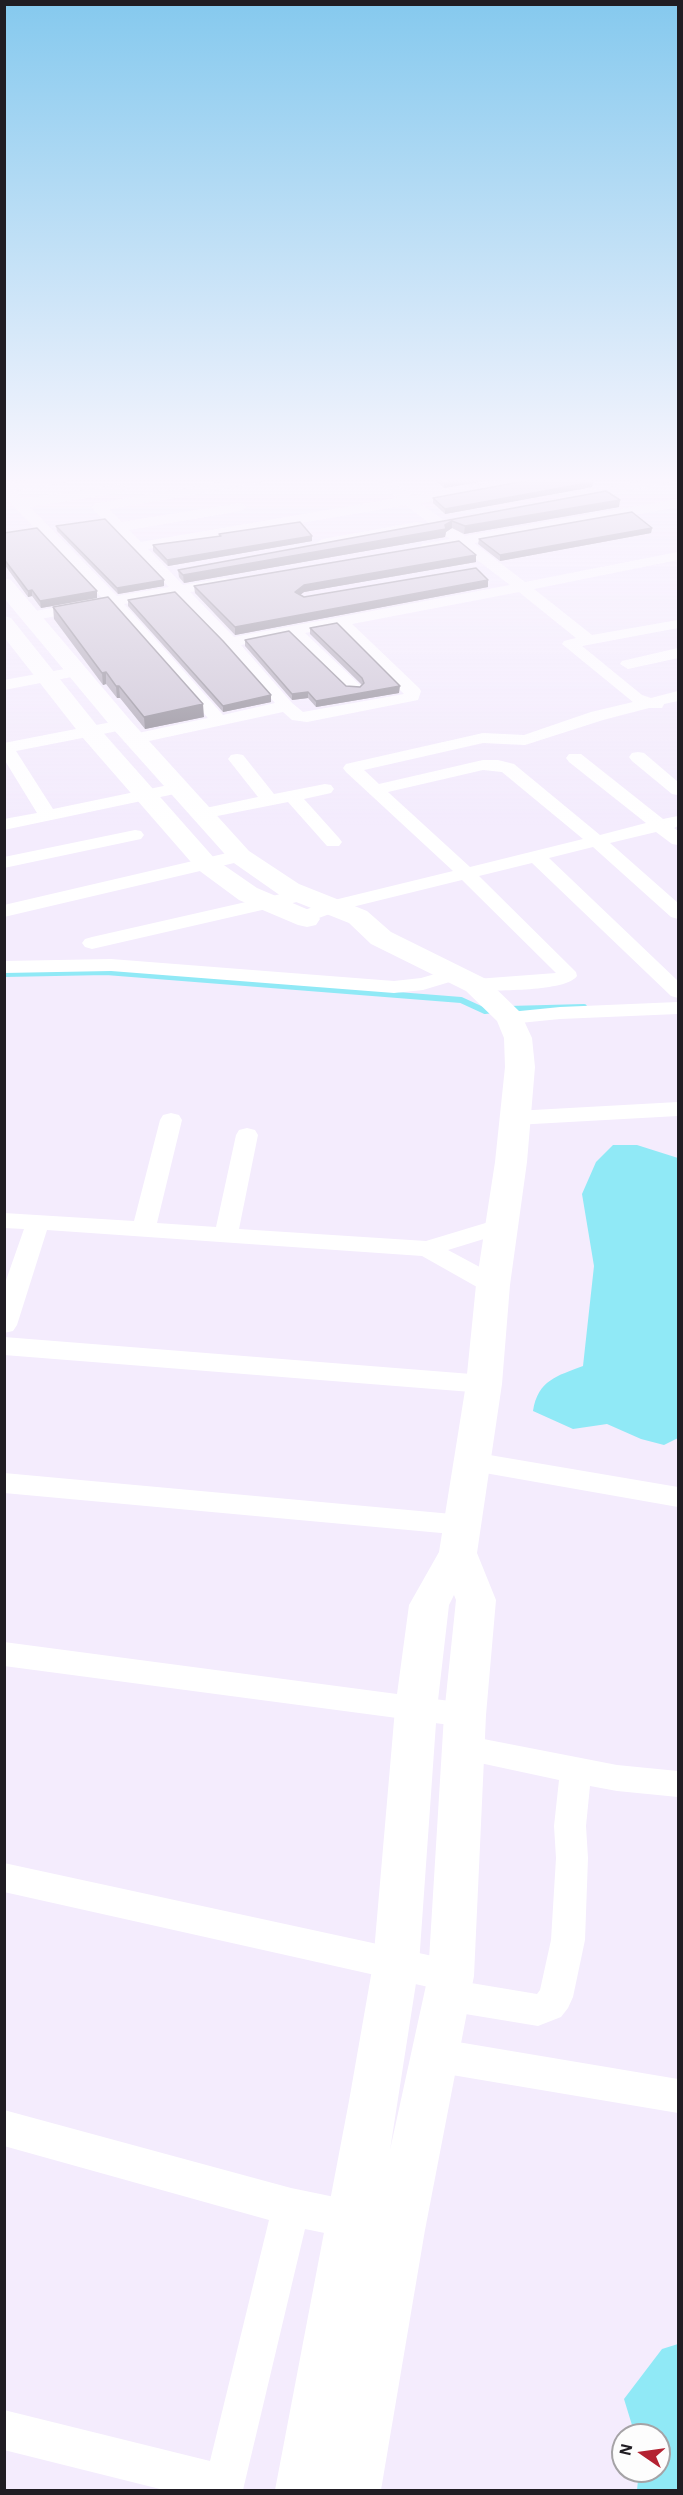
<!DOCTYPE html>
<html>
<head>
<meta charset="utf-8">
<style>
	body { margin:0 }
	#map { position:relative; width:683px; height:2495px; overflow:hidden; background:#f4ecfd; font-family:"IBM Plex Sans",sans-serif }
	canvas { display:block }
	.frame { position:absolute; inset:0; border:6px solid #201d23; pointer-events:none }
	.north { position:absolute; left:611px; top:2423px; width:60px; height:60px; box-sizing:border-box; background:#fdfdfd; border:2px solid #a5a3a6; border-radius:50%; rotate:283deg; font-size:16px; font-weight:700; line-height:24px; text-align:center; color:#201d23 }
	.north::after { content:''; display:block; margin:auto; width:21px; height:27px; background:#b42232; clip-path:polygon(50% 0,100% 100%,50% 72%,0 100%) }
</style>
</head>
<body>
<div id="map">
<canvas width="683" height="2495"></canvas>
<div class="frame"></div>
<div class="north">N</div>
</div>
<script>
const context = document.querySelector('canvas').getContext('2d');
context.lineJoin = 'round';
function fillPath(path, color) { context.fillStyle = color; context.fill(path, 'evenodd'); }
function strokePath(path, color, width, dash) { context.strokeStyle = color; context.lineWidth = width; context.lineCap = dash ? 'butt' : 'round'; context.setLineDash(dash || []); context.stroke(path); }
fillPath(new Path2D(`
	M 613,1145 L 637,1145 L 678,1158 L 678,1438 L 664,1445 L 641,1439 L 607,1424 L 573,1429 L 533,1411 C 538,1380 557,1376 583,1366 L 594,1266 L 582,1194 L 596,1162 Z
	M 678,2344 L 678,2490 L 637,2490 L 639,2471 L 659,2471 L 659,2435 L 635,2435 L 624,2399 L 662,2349 Z`), '#90e9f6');
strokePath(new Path2D(`
	M 4,974 L 106,972 L 461,1000 L 485,1011 L 494,1010
	M 509,1009 L 584,1007`), '#90e9f6', 6);
fillPath(new Path2D(`
	M 37,479 L 71,479 L 64,483 L 14,491 L 23,499 L 121,484 L 128,488 L 121,492 L 30,507 L 117,596 L 169,587 L 94,510 L 92,507 L 94,504 L 236,479 L 266,479 L 259,483 L 109,509 L 122,522 L 240,503 L 247,507 L 240,511 L 129,530 L 141,542 L 398,498 L 374,479 L 389,479 L 412,496 L 510,479 L 541,479 L 534,483 L 420,503 L 465,536 L 678,499 L 678,507 L 474,543 L 525,582 L 678,552 L 678,560 L 534,589 L 592,635 L 678,620 L 678,628 L 582,646 L 642,695 L 651,698 L 678,691 L 678,701 L 664,704 L 662,708 L 649,708 L 603,720 L 525,745 L 483,743 L 364,770 L 379,784 L 483,760 L 498,760 L 514,764 L 600,835 L 646,823 L 569,762 L 566,758 L 569,754 L 581,754 L 663,819 L 678,816 L 678,826 L 674,828 L 678,831 L 678,845 L 672,844 L 656,832 L 610,843 L 678,903 L 678,919 L 671,917 L 593,847 L 549,858 L 678,981 L 678,998 L 671,996 L 532,863 L 479,876 L 576,972 L 577,976 C 566,992 496,990 476,991 L 469,989 L 466,985 L 469,981 L 476,979 L 556,973 L 462,880 L 340,910 L 311,921 L 297,921 L 294,917 L 297,913 L 326,902 L 453,871 L 346,772 L 343,768 L 346,764 L 483,733 L 524,735 L 591,712 L 633,702 L 562,644 L 564,641 L 576,638 L 519,592 L 352,624 L 419,688 L 421,691 L 418,700 L 307,722 L 292,720 L 283,712 L 135,744 L 129,743 L 127,739 L 129,735 L 208,718 L 110,606 L 29,621 L 24,619 L 21,616 L 24,613 L 103,599 L 4,496 L 4,484 ZM 406,505 L 450,539 L 422,544 L 420,547 L 422,550 L 427,551 L 459,546 L 510,585 L 234,637 L 190,592 L 230,585 L 232,582 L 230,579 L 225,578 L 183,585 L 148,549 ZM 176,595 L 225,645 L 275,703 L 223,715 L 124,604 ZM 338,626 L 404,694 L 303,712 L 292,703 L 241,645 L 290,635 L 348,691 L 360,691 L 362,688 L 360,685 L 305,633 ZM 483,770 L 502,772 L 583,839 L 470,867 L 388,792 Z
	M 651,479 L 678,481 L 575,501 L 568,497 L 575,493 Z
	M 417,522 L 422,523 L 424,526 L 422,529 L 323,547 L 316,543 L 323,539 Z
	M 678,648 L 678,658 L 628,669 L 620,664 L 622,661 Z
	M 76,667 L 84,672 L 82,675 L 4,690 L 4,680 Z
	M 122,720 L 128,721 L 130,725 L 128,729 L 16,751 L 53,809 L 178,783 L 184,784 L 187,788 L 184,792 L 4,830 L 4,819 L 37,813 L 4,759 L 4,743 Z
	M 638,752 L 644,753 L 678,782 L 678,795 L 672,794 L 632,761 L 629,757 L 632,753 Z
	M 237,754 L 243,755 L 274,794 L 325,784 L 331,785 L 334,789 L 331,793 L 304,799 L 339,838 L 342,842 L 339,846 L 327,846 L 288,802 L 202,819 L 196,818 L 193,814 L 196,810 L 258,797 L 228,759 L 231,755 Z
	M 135,830 L 141,831 L 144,835 L 141,839 L 4,868 L 4,857 Z
	M 240,850 L 247,852 L 249,856 L 247,860 L 4,917 L 4,905 Z
	M 303,889 L 310,891 L 313,895 L 310,899 L 92,949 L 85,947 L 82,943 L 85,939 L 92,937 Z
	M 111,959 L 394,981 L 421,978 L 456,968 L 463,970 L 466,974 L 463,978 L 423,990 L 394,993 L 111,971 L 4,973 L 4,961 Z
	M 678,1002 L 678,1014 L 560,1019 L 510,1024 L 503,1022 L 500,1018 L 503,1014 L 510,1012 L 560,1007 Z
	M 678,1102 L 678,1116 L 515,1125 L 507,1123 L 504,1118 L 507,1113 L 515,1111 Z
	M 171,1113 L 179,1115 L 182,1120 L 157,1223 L 216,1227 L 236,1135 L 239,1130 L 247,1128 L 255,1130 L 258,1135 L 239,1229 L 426,1241 L 502,1218 L 510,1221 L 514,1226 L 510,1231 L 448,1250 L 502,1279 L 505,1285 L 502,1291 L 493,1293 L 484,1291 L 422,1256 L 47,1230 L 17,1325 L 13,1331 L 4,1333 L 4,1286 L 24,1229 L 4,1228 L 4,1213 L 134,1221 L 160,1120 L 163,1115 Z
	M 4,1337 L 484,1375 L 493,1378 L 497,1384 L 493,1390 L 484,1393 L 4,1355 Z
	M 472,1452 L 678,1487 L 678,1507 L 462,1469 L 459,1462 L 462,1455 Z
	M 4,1473 L 463,1515 L 473,1518 L 477,1525 L 473,1532 L 463,1535 L 4,1493 Z
	M 4,1642 L 465,1703 L 476,1706 L 480,1715 L 476,1724 L 465,1727 L 4,1666 Z
	M 463,1735 L 617,1765 L 678,1771 L 678,1797 L 617,1791 L 590,1786 L 586,1826 L 588,1858 L 585,1940 L 573,1997 L 568,2008 L 561,2017 L 538,2026 L 447,2011 L 435,2006 L 430,1995 L 433,1988 L 4,1892 L 4,1863 L 451,1960 L 463,1965 L 468,1976 L 465,1982 L 537,1994 L 540,1990 L 551,1940 L 556,1858 L 554,1826 L 559,1780 L 452,1757 L 448,1748 L 452,1739 Z
	M 434,2038 L 678,2079 L 678,2113 L 434,2072 L 422,2067 L 416,2055 L 422,2043 Z
	M 4,2110 L 291,2188 L 359,2202 L 372,2208 L 378,2221 L 372,2234 L 359,2240 L 305,2229 L 243,2490 L 164,2490 L 4,2450 L 4,2410 L 210,2461 L 269,2220 L 4,2146 Z`), '#fff');
fillPath(new Path2D(`
	M 4,578 L 11,580 L 130,720 L 249,851 L 299,884 L 367,911 L 391,932 L 486,979 L 520,1012 L 532,1038 L 535,1067 L 527,1162 L 510,1285 L 502,1384 L 477,1553 L 496,1600 L 486,1715 L 474,1976 L 425,2230 L 381,2490 L 275,2490 L 349,2101 L 373,1964 L 395,1709 L 409,1605 L 439,1552 L 466,1384 L 476,1285 L 495,1162 L 505,1067 L 504,1038 L 497,1021 L 466,991 L 371,944 L 349,923 L 281,896 L 231,861 L 114,730 L 4,598 ZM 454,1595 L 456,1600 L 444,1715 L 428,1976 L 390,2150 L 419,1964 L 437,1709 L 449,1605 Z
	M 4,616 L 11,618 L 99,728 L 215,859 L 257,888 L 316,913 L 320,919 L 316,925 L 307,927 L 298,925 L 239,900 L 197,869 L 83,738 L 4,637 Z`), '#fff');
fillPath(new Path2D(`
	M 434,479 L 496,479 L 444,488 Z
	M 535,480 L 593,482 L 592,487 L 445,514 L 433,503 L 433,498 Z
	M 606,491 L 619,507 L 464,534 L 452,528 L 446,532 L 445,537 L 184,583 L 179,577 L 178,570 Z
	M 56,526 L 164,580 L 164,586 L 118,594 L 57,531 Z
	M 652,528 L 651,533 L 500,561 L 478,544 L 479,539 Z
	M 4,533 L 97,591 L 97,598 L 41,608 L 32,596 L 28,597 L 4,564 Z
	M 219,534 L 312,541 L 168,566 L 153,551 L 153,545 L 219,537 Z
	M 476,555 L 476,562 L 304,592 L 300,595 L 304,597 L 488,587 L 235,635 L 195,593 L 194,586 Z
	M 128,600 L 271,702 L 223,712 L 128,606 Z
	M 53,607 L 204,717 L 145,729 L 120,698 L 117,698 L 106,684 L 103,685 L 54,619 Z
	M 310,628 L 399,693 L 316,707 L 308,698 L 292,700 L 245,646 L 245,640 L 346,686 L 360,687 L 362,685 L 310,634 Z`), '#aea7b5');
fillPath(new Path2D(`
	M 465,479 L 496,479 L 444,488 L 444,483 Z
	M 593,482 L 592,487 L 445,514 L 445,509 Z
	M 620,500 L 619,507 L 464,534 L 465,526 Z
	M 452,521 L 452,528 L 446,532 L 445,537 L 184,583 L 183,575 Z
	M 652,528 L 651,533 L 500,561 L 500,555 Z
	M 312,536 L 312,541 L 168,566 L 167,560 Z
	M 476,555 L 476,562 L 304,592 L 295,599 L 295,592 L 304,585 Z
	M 164,580 L 164,586 L 118,594 L 117,588 Z
	M 488,580 L 488,587 L 235,635 L 235,627 Z
	M 32,590 L 32,596 L 28,597 L 28,591 Z
	M 97,591 L 97,598 L 41,608 L 40,601 Z
	M 106,672 L 106,684 L 103,685 L 102,673 Z
	M 116,686 L 119,686 L 120,698 L 117,698 Z
	M 400,686 L 399,693 L 316,707 L 316,701 Z
	M 308,692 L 308,698 L 292,700 L 292,694 Z
	M 271,695 L 271,702 L 223,712 L 223,706 Z
	M 203,704 L 204,717 L 145,729 L 144,717 Z`), '#8d8893');
const building = new Path2D(`
	M 440,479 L 465,479 L 444,483 Z
	M 536,479 L 589,479 L 593,482 L 445,509 L 433,498 Z
	M 606,491 L 620,500 L 465,526 L 452,521 L 445,525 L 446,529 L 183,575 L 178,570 Z
	M 632,512 L 652,528 L 500,555 L 479,539 Z
	M 105,519 L 164,580 L 117,588 L 56,526 Z
	M 300,522 L 312,536 L 167,560 L 153,545 L 221,536 L 219,534 Z
	M 37,528 L 97,591 L 40,601 L 32,590 L 28,591 L 4,559 L 4,533 Z
	M 459,541 L 476,555 L 304,585 L 295,592 L 304,597 L 476,568 L 488,580 L 235,627 L 194,586 Z
	M 175,592 L 223,641 L 271,695 L 223,706 L 128,600 Z
	M 108,597 L 203,704 L 144,717 L 119,686 L 116,686 L 106,672 L 102,673 L 53,607 Z
	M 337,623 L 400,686 L 316,701 L 308,692 L 292,694 L 245,640 L 289,631 L 346,686 L 360,687 L 364,683 L 362,678 L 310,628 Z`);
fillPath(building, '#cac2d2');
strokePath(building, '#8d8893', 1.5);
const sky = context.createLinearGradient(0, 0, 0, 828);
sky.addColorStop(0, '#85c9ee');
sky.addColorStop(0.58, '#faf6fe');
sky.addColorStop(1, '#faf6fe00');
context.fillStyle = sky;
context.fillRect(0, 0, 683, 828);
</script>
</body>
</html>
